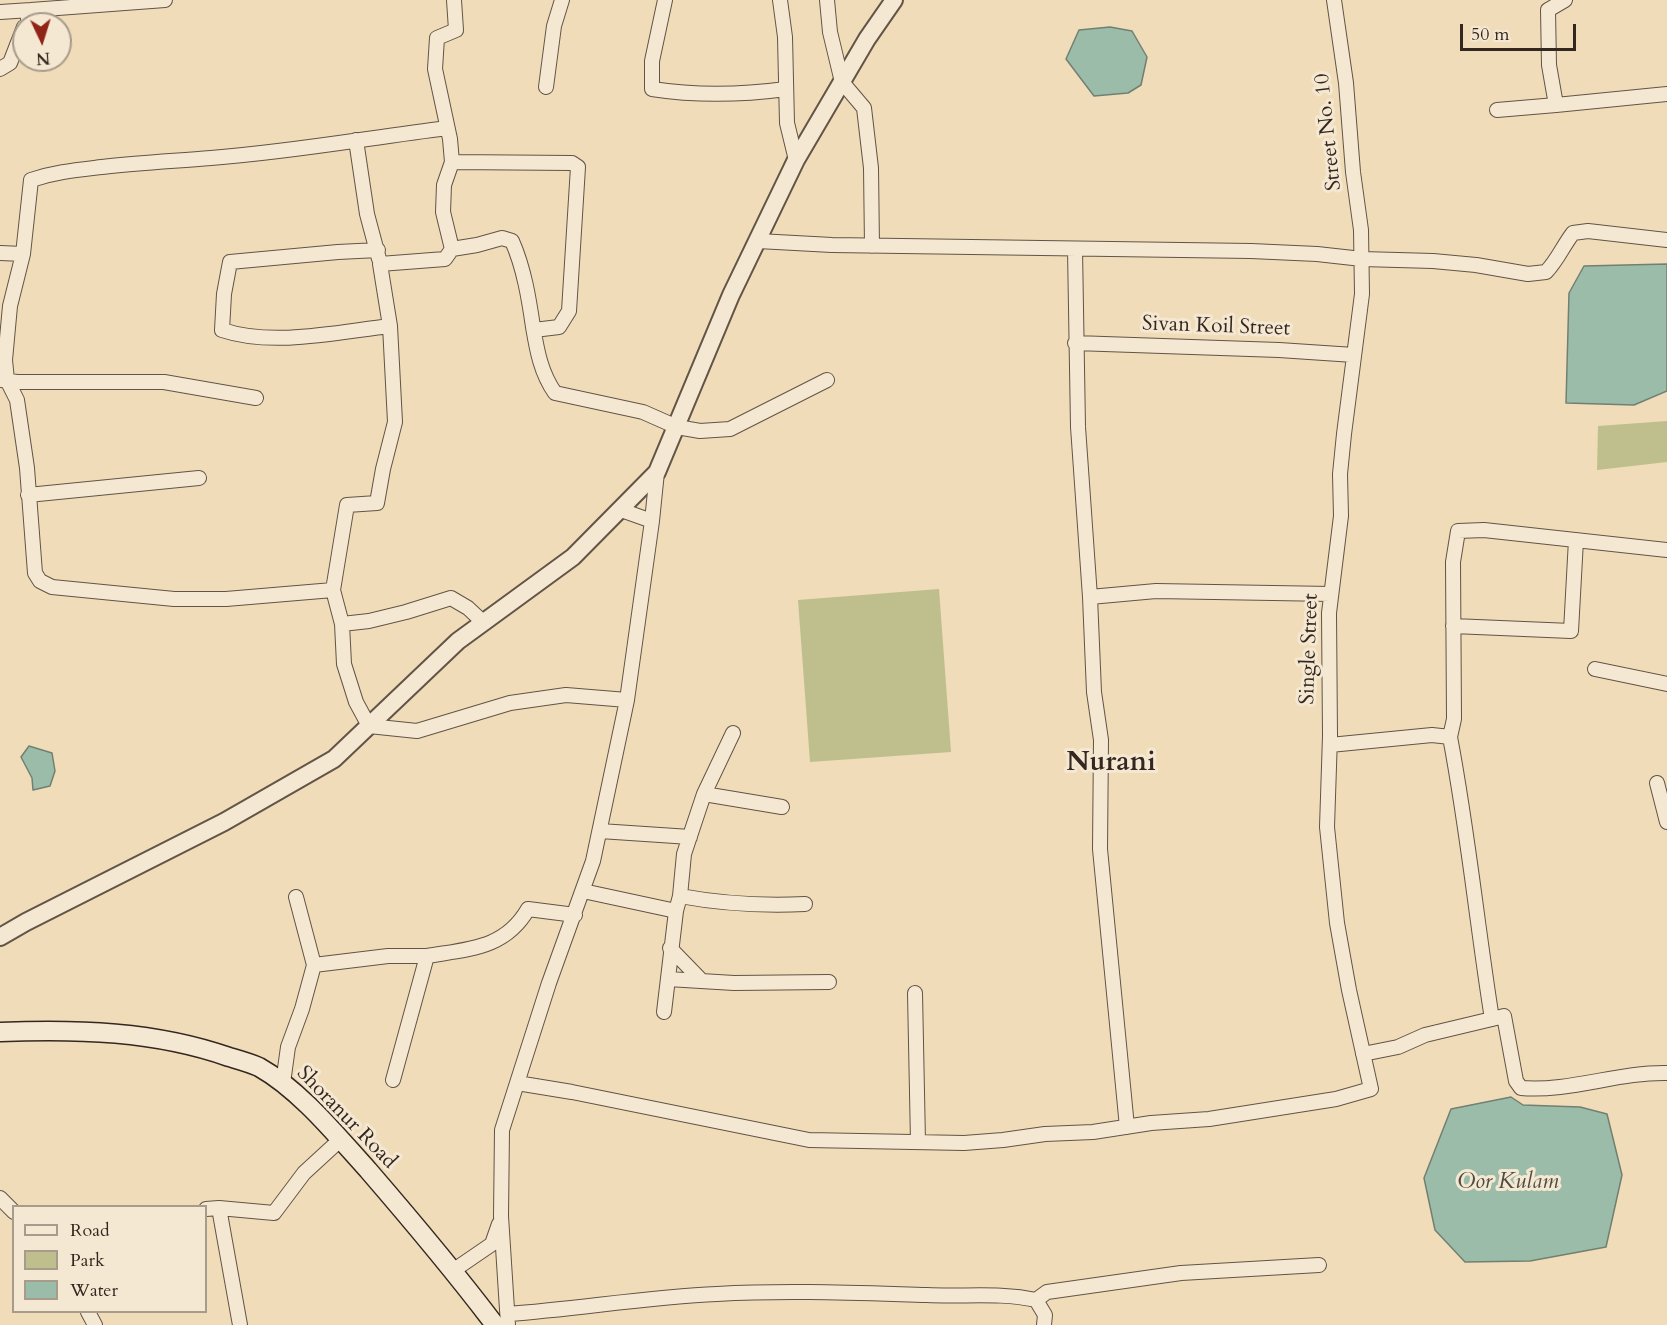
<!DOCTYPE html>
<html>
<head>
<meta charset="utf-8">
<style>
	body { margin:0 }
	#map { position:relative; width:1667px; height:1325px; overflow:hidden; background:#f0dcb9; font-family:Cardo,serif }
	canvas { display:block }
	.legend { position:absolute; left:12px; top:1205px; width:195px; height:108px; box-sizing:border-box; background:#f5e8d2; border:2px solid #a79b8b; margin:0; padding:8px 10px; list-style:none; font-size:18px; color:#332720 }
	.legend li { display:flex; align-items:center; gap:12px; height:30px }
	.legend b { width:30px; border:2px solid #a79b8b }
	.north { position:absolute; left:12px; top:12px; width:60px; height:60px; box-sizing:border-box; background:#f5e8d2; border:2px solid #a79b8b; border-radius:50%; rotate:176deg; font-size:16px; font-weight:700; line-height:24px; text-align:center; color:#332720 }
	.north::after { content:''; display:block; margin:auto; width:21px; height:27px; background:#8f2418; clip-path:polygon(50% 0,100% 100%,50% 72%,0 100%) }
	.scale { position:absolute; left:1460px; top:24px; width:116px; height:27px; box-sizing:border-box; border:3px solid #332720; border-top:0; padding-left:8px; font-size:18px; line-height:21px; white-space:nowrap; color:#332720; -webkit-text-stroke:4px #f5e8d2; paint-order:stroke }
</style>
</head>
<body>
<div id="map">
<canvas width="1667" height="1325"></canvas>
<ul class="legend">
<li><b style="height:8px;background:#f5e8d2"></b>Road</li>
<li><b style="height:16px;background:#bebf8c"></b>Park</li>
<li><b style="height:16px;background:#9bbca9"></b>Water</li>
</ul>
<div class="north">N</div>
<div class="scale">50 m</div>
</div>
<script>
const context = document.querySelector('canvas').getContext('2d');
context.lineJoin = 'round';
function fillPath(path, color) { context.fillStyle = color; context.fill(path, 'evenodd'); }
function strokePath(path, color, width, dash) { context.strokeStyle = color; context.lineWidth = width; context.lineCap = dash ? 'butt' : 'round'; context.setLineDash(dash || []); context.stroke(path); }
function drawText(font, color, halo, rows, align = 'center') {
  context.font = font + ' Cardo,serif'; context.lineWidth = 6; context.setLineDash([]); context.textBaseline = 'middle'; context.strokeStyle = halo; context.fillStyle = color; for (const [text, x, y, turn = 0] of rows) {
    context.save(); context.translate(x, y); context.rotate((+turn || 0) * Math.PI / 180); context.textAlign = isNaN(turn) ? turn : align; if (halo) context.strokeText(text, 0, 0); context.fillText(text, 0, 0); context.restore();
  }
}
fillPath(new Path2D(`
	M 1667,421 L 1667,462 L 1597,470 L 1598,426 Z
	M 939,589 L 951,752 L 810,762 L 798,600 Z`), '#bebf8c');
const water = new Path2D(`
	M 1110,27 L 1132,31 L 1147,57 L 1141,85 L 1128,93 L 1094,96 L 1066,59 L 1079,30 Z
	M 1667,264 L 1667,391 L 1634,405 L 1566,403 L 1569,293 L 1584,266 Z
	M 29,746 L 52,753 L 55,771 L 50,786 L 33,790 L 32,778 L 21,757 Z
	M 1511,1097 L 1523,1105 L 1580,1107 L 1607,1114 L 1622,1175 L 1606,1247 L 1530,1261 L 1465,1262 L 1435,1230 L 1424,1178 L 1451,1109 Z`);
fillPath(water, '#9bbca9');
strokePath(water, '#718072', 1.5);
const minor = new Path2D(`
	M 454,0 L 456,30 L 437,38 L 435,69 L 450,139 L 452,162 L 444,185 L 443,212 L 452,249 L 477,245 L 502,238 L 512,241 C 524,268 529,299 533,327 C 537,351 541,373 555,393 L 643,412 L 677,427 L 700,431 L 730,429 L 827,380
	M 665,0 L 652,61 L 652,89 C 697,96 741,95 786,89
	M 780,0 L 785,37 L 787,123 L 796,160
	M 827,0 L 830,32 L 842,82 L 864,108 L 871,168 L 872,246
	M 1565,0 L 1548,10 L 1549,65 L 1556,105 L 1667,94
	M 31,10 L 165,0
	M 0,12 L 31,10 L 28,18
	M 0,69 L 10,63 L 24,27
	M 546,87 L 554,26 L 562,0
	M 1497,110 L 1556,105
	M 356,140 L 367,214 L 379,259
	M 452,162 L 572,163 L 578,167 L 569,311 L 559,327 L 534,330
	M 758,241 L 832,245 L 1251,251 L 1317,254 L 1362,259 L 1433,261 L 1476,265 L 1528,274 L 1546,272 C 1557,261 1563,246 1573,233 L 1588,231 L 1667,240
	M 452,249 L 445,259 L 380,264 L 390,326 L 395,422 L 383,469 L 377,503 L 347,505 L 333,590 L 342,624 L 344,664 L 356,702 L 369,726 L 417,731 L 510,703 L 566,695 L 627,700
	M 1075,249 L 1078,427 L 1090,597 L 1094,692 L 1101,740 L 1100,849 L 1127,1127
	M 378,250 L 338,252 L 230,262 L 224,294 L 222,330 C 273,347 338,332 390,326
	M 0,253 L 23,254
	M 1075,343 L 1279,350 L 1354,355
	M 2,380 L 17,382 L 164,382 L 256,398
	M 28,495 L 199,478
	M 621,510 L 652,521
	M 333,590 L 226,599 L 174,599 L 52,587 L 40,581 L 35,573 L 27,468 L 17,400 L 7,380 L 5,360 L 10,306 L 23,254 L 31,180 C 55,172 77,170 102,167 C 139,163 175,161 211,158 C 290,152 368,138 447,128
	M 1090,597 L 1156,591 L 1331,594
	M 342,624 L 369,621 L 406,612 L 451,598 L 468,608 L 484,623
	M 1453,626 L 1571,631 L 1576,540
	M 1595,669 L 1667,684
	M 1450,737 L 1454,719 L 1453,562 L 1458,531 L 1484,530 L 1667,550
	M 1330,745 L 1432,735 L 1450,737 C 1468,831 1477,925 1492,1019 L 1504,1016 L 1516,1081 L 1521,1088 C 1570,1092 1618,1072 1667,1073
	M 1657,783 L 1667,822
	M 704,794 L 782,807
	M 600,831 L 690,837
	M 583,891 L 676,911 L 680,896 L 684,854 L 704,794 L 733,733
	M 680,896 C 723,904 761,906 805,904
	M 296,897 L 314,965
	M 670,948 L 702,981
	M 427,956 C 468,949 505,949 528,909 L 575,915
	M 668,979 L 734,983 L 829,982
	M 915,993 L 918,1142
	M 664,1012 L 676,911
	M 1363,1054 L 1398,1047 L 1425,1035 L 1492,1019
	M 283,1083 L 288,1047 L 302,1009 L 314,965 L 388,956 L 427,956 L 393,1080
	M 517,1083 L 572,1092 L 809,1140 L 964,1143 L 1003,1140 L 1045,1134 L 1093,1132 L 1151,1123 L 1209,1119 L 1336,1099 L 1371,1089 L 1349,990 L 1337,923 L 1327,827 L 1330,736 L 1329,613 L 1341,516 L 1340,474 L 1344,434 L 1362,294 L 1361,230 L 1353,172 L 1346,83 L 1334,0
	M 0,1198 L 14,1212
	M 219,1208 L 274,1213 L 304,1173 L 341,1139
	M 206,1209 L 219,1208 L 240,1325
	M 454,1270 L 492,1244 L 499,1224
	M 1036,1300 L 1047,1292 L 1181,1273 L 1319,1265
	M 88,1312 L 95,1325
	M 508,1314 C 578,1309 647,1297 717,1294 C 787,1290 857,1293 927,1295 C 963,1297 1001,1292 1036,1300 L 1045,1315 L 1044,1325
	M 508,1325 L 501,1216 L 502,1130 L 549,983 L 593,861 L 627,700 L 652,521 L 657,472`);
const tertiary = new Path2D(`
	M 0,937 L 26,922 L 224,822 L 334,759 L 458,641 L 573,557 L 657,472 L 731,295 L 796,160 L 867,39 L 894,0`);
const secondary = new Path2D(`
	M 0,1032 C 77,1029 155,1031 229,1057 C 239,1060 250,1063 259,1067 C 300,1090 337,1136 368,1170 C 412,1221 455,1272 495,1325`);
strokePath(minor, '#625446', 16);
strokePath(tertiary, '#625446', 20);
strokePath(secondary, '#332720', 21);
strokePath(minor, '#f5e8d2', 14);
strokePath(tertiary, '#f5e8d2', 16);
strokePath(secondary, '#f5e8d2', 18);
drawText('21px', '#332720', '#f5e8d2', [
	["Street No. 10",1329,132,-96],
	["Sivan Koil Street",1216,327,2],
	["Single Street",1310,649,-88],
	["Shoranur Road",346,1118,46]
]);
drawText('italic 22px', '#4d4c42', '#f5e8d2', [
	["Oor Kulam",1508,1183]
]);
drawText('bold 27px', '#332720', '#f5e8d2', [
	["Nurani",1111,764]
]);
</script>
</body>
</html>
